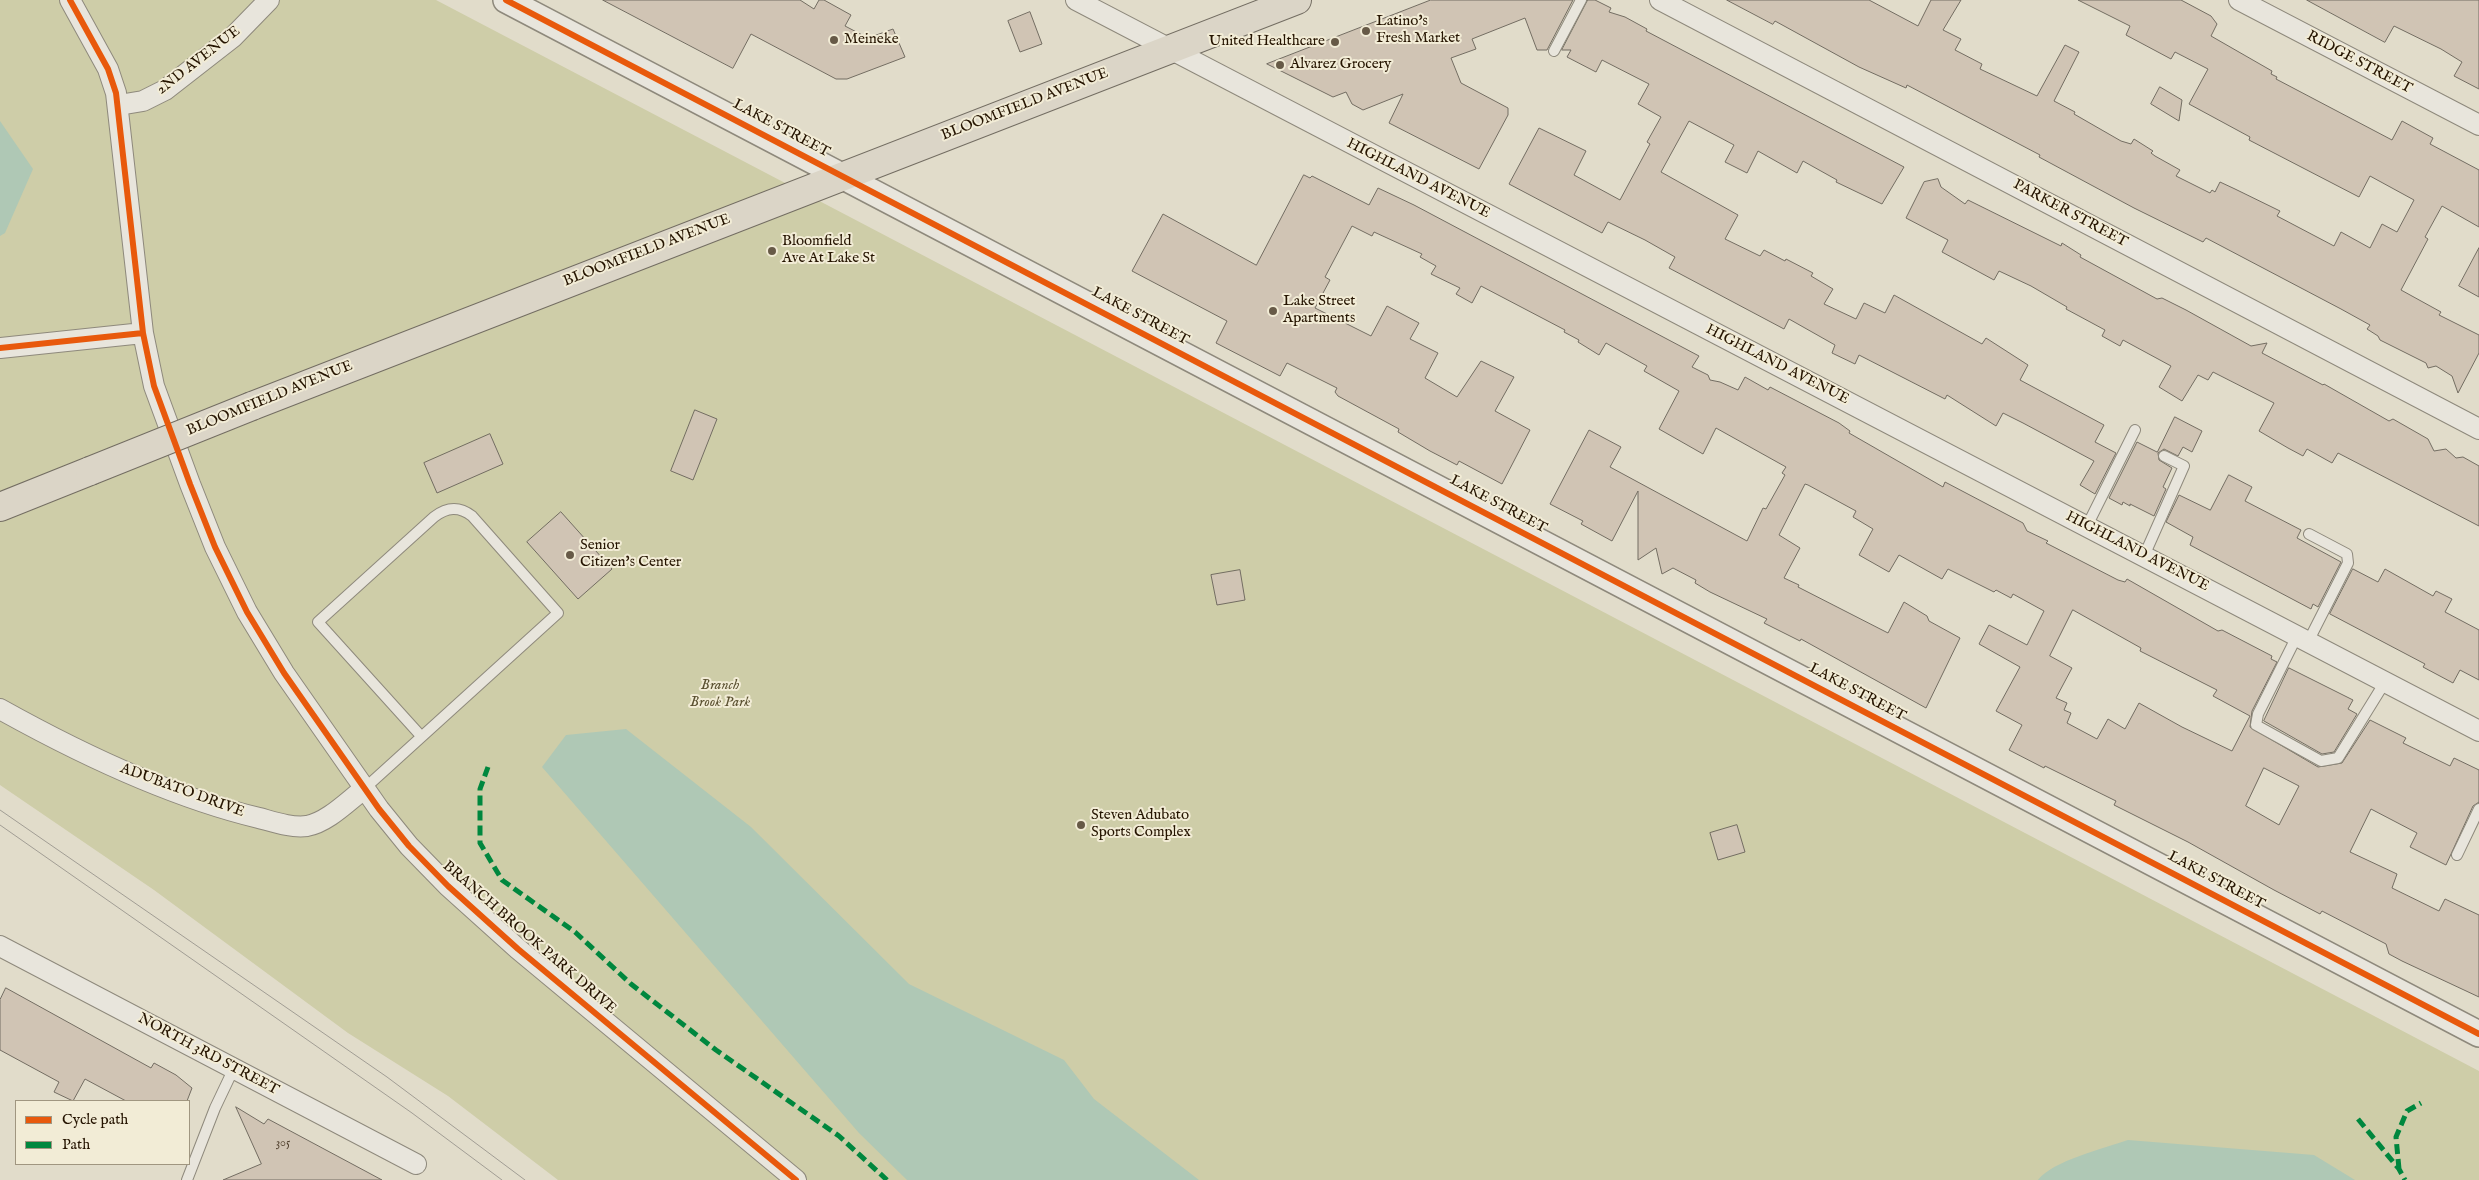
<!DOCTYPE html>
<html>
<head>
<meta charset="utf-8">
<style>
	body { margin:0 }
	#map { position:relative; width:2479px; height:1180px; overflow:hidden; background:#e1dcca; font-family:"IM FELL English",serif }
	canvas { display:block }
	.legend { position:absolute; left:15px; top:1100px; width:175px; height:65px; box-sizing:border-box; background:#f2ecd6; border:1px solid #a09680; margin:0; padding:6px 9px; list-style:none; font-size:15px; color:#251400 }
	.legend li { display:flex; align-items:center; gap:10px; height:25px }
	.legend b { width:25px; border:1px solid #a09680 }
</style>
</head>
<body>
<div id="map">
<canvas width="2479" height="1180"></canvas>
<ul class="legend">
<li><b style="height:6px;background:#e8590c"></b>Cycle path</li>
<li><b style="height:6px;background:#00873e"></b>Path</li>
</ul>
</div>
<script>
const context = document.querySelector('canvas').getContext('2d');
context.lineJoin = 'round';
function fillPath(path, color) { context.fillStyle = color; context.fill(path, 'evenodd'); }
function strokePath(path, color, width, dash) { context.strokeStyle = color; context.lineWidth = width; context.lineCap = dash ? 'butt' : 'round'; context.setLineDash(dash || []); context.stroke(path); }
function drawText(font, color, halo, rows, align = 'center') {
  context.font = font + ' "IM FELL English",serif'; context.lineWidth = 4; context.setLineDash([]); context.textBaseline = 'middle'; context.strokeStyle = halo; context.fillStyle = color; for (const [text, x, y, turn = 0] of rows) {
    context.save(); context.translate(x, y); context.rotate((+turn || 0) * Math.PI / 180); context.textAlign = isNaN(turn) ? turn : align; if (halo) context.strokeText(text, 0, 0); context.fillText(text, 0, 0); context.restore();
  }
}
fillPath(new Path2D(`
	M 0,0 L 436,0 L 2479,1071 L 2479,1180 L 558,1180 L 448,1096 L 348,1033 L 154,890 L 0,785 Z`), '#cecda8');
fillPath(new Path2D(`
	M 0,121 L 33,169 L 5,233 L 0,236 Z
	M 626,729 L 751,827 L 909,984 L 1064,1060 L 1094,1099 L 1199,1180 L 907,1180 L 859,1133 L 542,767 L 566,735 Z
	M 2128,1140 L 2314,1155 L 2355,1180 L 2038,1180 C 2052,1161 2105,1148 2128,1140 Z`), '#afc8b5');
const building = new Path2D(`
	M 603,0 L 800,0 L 814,9 L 819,0 L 824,0 L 851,15 L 845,26 L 868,38 L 893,29 L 905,57 L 847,79 L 836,79 L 751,34 L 733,68 Z
	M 1431,0 L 1573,0 L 1547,50 L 1537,50 L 1525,18 L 1472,39 L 1476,49 L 1451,58 L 1461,83 L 1508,108 L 1508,115 L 1479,169 L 1389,123 L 1403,94 L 1363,110 L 1352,104 L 1346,92 L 1333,97 L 1267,64 Z
	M 1588,0 L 1595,0 L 1611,8 L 1609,12 L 1625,17 L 1647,29 L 1646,31 L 1904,167 L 1882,204 L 1836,182 L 1837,180 L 1803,161 L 1797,173 L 1758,151 L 1747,173 L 1725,162 L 1734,145 L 1689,121 L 1661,172 L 1738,215 L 1725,239 L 1760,256 L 1764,250 L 1785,261 L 1786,259 L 1813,273 L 1811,276 L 1833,289 L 1824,304 L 1856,319 L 1864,303 L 1885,313 L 1894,295 L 1982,344 L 1986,338 L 2028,365 L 2020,380 L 2104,425 L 2095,442 L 2116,453 L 2095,494 L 2080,485 L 2094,461 L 2023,423 L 2003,413 L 1996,426 L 1947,395 L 1945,399 L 1859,355 L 1855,364 L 1832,353 L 1835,345 L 1789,319 L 1784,329 L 1669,268 L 1675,257 L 1645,240 L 1608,222 L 1602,233 L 1509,184 L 1539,128 L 1586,151 L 1574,175 L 1620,200 L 1650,144 L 1647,142 L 1661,117 L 1638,104 L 1649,84 L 1602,60 L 1596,72 L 1567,57 L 1571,50 L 1562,50 Z
	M 1727,0 L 1869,0 L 1918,26 L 1931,0 L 1961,0 L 1943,30 L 1961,39 L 1955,50 L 1982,64 L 1980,69 L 2037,96 L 2065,45 L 2079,52 L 2054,101 L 2075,112 L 2074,114 L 2121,141 L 2131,144 L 2134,139 L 2153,151 L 2151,153 L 2155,156 L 2180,170 L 2176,176 L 2210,193 L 2212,190 L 2215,192 L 2220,182 L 2235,189 L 2280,211 L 2277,216 L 2334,246 L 2341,232 L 2370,248 L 2382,224 L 2397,232 L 2414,200 L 2370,176 L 2359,197 L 2249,140 L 2250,137 L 2189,104 L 2208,69 L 2175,52 L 2171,59 L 2126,35 L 2130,26 L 2078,0 L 2181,0 L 2211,16 L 2217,24 L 2211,36 L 2272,71 L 2271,74 L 2277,77 L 2276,79 L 2392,140 L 2402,121 L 2433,138 L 2430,144 L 2479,170 L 2479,227 L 2442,206 L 2425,237 L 2428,239 L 2401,290 L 2441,312 L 2439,315 L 2479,335 L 2479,353 L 2458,393 L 2452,376 L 2436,366 L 2428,368 L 2426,363 L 2380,340 L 2378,336 L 2367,329 L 2370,325 L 2341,309 L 2206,238 L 2203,242 L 2134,208 L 2039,157 L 2040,155 L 1907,85 L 1906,88 L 1859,67 L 1775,21 L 1773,24 Z
	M 2307,0 L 2479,0 L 2479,89 L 2454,76 L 2462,62 L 2441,49 L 2394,26 L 2385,42 Z
	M 1030,12 L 1042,44 L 1020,52 L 1008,21 Z
	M 2160,87 L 2182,100 L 2179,121 L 2151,104 Z
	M 1304,175 L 1310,178 L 1312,176 L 1369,205 L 1378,188 L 1414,205 L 1699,356 L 1692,367 L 1708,375 L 1710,380 L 1720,382 L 1738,390 L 1745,377 L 1768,390 L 1770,387 L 1839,423 L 1850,431 L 1849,433 L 1943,487 L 1945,482 L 2023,523 L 2027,531 L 2048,541 L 2046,543 L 2118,580 L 2125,582 L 2127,579 L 2218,631 L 2222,630 L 2272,656 L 2271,659 L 2277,662 L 2252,711 L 2250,727 L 2318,767 L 2342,763 L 2370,720 L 2406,738 L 2403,743 L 2450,766 L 2454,758 L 2479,770 L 2479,802 L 2473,806 L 2446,865 L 2410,847 L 2417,833 L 2371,809 L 2350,852 L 2397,874 L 2392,888 L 2439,911 L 2445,899 L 2479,915 L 2479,997 L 2402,961 L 2389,954 L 2386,944 L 2322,911 L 2320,914 L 2274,890 L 2188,842 L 2114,805 L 2116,801 L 2045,766 L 2044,768 L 2009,750 L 2022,725 L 1996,711 L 2020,667 L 1979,644 L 1989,625 L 2027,645 L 2044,611 L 2013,594 L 2011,598 L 1996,590 L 1994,592 L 1948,569 L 1942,579 L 1899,555 L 1889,572 L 1859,555 L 1873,529 L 1853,517 L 1856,511 L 1808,485 L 1805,484 L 1779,535 L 1800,548 L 1784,578 L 1799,585 L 1798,587 L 1888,633 L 1904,602 L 1927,616 L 1929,621 L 1960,638 L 1926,708 L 1801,639 L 1800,641 L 1764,623 L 1767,619 L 1710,592 L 1695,583 L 1696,580 L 1673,568 L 1662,574 L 1656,548 L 1638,560 L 1638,491 L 1612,541 L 1581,524 L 1583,521 L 1550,504 L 1589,430 L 1621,447 L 1610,467 L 1747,541 L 1763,508 L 1766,509 L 1785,475 L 1782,473 L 1786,467 L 1716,428 L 1703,454 L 1659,429 L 1679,391 L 1644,371 L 1647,366 L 1606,343 L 1599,355 L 1578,342 L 1579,340 L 1564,332 L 1565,330 L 1481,286 L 1472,303 L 1456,294 L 1460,288 L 1431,274 L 1436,266 L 1420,257 L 1422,254 L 1374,232 L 1372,236 L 1352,226 L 1325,277 L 1330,280 L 1315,308 L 1371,336 L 1387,306 L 1419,323 L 1410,339 L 1438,353 L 1425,378 L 1457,397 L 1481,361 L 1514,377 L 1495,411 L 1530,430 L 1502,484 L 1459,461 L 1457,465 L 1430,451 L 1398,432 L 1399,429 L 1338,396 L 1335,392 L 1337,388 L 1287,363 L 1280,376 L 1216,343 L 1227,321 L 1132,271 L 1163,214 L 1256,265 ZM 2073,610 L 2141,648 L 2140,651 L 2217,690 L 2213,696 L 2250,716 L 2232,751 L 2182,727 L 2139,703 L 2125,729 L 2108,719 L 2097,739 L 2067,723 L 2071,713 L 2064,710 L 2067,703 L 2056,698 L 2072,668 L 2050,656 ZM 2264,768 L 2299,786 L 2279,825 L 2246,806 Z
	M 1938,179 L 1941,187 L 1965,204 L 1968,200 L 2061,246 L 2062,243 L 2081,255 L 2080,257 L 2157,299 L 2162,298 L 2186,310 L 2251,346 L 2267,343 L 2262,353 L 2323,385 L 2324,384 L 2389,421 L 2393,419 L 2428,439 L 2434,451 L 2446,449 L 2456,458 L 2463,457 L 2479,466 L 2479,526 L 2338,453 L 2332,463 L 2307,449 L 2303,456 L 2288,448 L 2259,431 L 2274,403 L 2213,372 L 2208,380 L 2198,375 L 2182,401 L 2159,387 L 2171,366 L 2123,340 L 2120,346 L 2102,336 L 2105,330 L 2066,309 L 2067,307 L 2031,286 L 1999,271 L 1994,280 L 1942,252 L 1948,240 L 1906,218 L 1924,182 Z
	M 2479,248 L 2479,297 L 2459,286 Z
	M 695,410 L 717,419 L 693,480 L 671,471 Z
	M 2175,417 L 2202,431 L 2192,452 L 2183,447 L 2178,456 L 2164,449 L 2158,453 L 2159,460 L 2172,468 L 2163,487 L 2166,489 L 2154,516 L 2130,504 L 2130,506 L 2123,502 L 2122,505 L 2109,498 L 2137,442 L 2157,452 Z
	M 490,434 L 503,464 L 437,493 L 424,463 Z
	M 2229,475 L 2252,487 L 2245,501 L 2301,530 L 2297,538 L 2341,562 L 2318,607 L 2313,604 L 2311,609 L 2190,545 L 2193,537 L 2166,522 L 2179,495 L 2210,510 Z
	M 561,512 L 612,569 L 578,599 L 527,542 Z
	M 2353,569 L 2378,582 L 2385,569 L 2433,596 L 2436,591 L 2452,599 L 2445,612 L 2479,630 L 2479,680 L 2460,670 L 2453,683 L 2423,667 L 2425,664 L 2330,614 Z
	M 1240,570 L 1245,600 L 1217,605 L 1211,575 Z
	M 2289,668 L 2353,700 L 2348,709 L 2357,714 L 2334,752 L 2322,754 L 2264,721 Z
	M 1737,825 L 1745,852 L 1718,860 L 1710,833 Z
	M 6,988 L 151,1068 L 154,1063 L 176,1075 L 192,1088 L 187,1101 L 126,1101 L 85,1079 L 73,1101 L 54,1092 L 59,1082 L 0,1050 L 0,1000 Z
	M 236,1107 L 264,1124 L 268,1119 L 382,1180 L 223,1180 L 261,1164 Z`);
fillPath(building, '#d0c4b4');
strokePath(building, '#736d62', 1);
const service = new Path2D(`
	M 1554,51 L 1581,0
	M 2087,526 L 2135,430
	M 2144,556 L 2184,466 L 2164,456
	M 2297,636 L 2258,714 L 2256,725 L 2321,761 L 2338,758 L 2385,682
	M 2308,642 L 2348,563 L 2347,554 L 2309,534
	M 364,789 L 558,613 L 472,516 C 459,506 447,507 434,517 L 318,622 L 421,736
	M 2457,855 L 2479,809
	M 187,1180 L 215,1108 L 234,1068`);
const minor = new Path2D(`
	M 70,0 L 108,69 L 116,93 L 143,333 L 154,386 L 190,484 L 215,547 L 247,612 L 284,673 L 379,809 L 409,846 L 448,886 L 518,949 L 796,1180
	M 1076,0 L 2479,731
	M 1660,0 L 2479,429
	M 2239,0 L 2479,125
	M 119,105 L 143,101 L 165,90 L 233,37 L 269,0
	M 0,348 L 143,333
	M 0,709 C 79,753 171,797 259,818 C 274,822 291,828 307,826 C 328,822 348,801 364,789
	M 0,946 L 416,1164`);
const tertiary = new Path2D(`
	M 506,0 L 2479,1034`);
const primary = new Path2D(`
	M 252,406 L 1297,0
	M 0,507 L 90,471`);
strokePath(service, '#8e897c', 12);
strokePath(minor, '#8e897c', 22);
strokePath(tertiary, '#8e897c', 28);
strokePath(primary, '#736d62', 30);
strokePath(service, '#e8e5dc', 10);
strokePath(minor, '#e8e5dc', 20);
strokePath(tertiary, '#e8e5dc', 25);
strokePath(primary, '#dbd5c7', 28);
strokePath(new Path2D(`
	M 0,810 L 387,1077 L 525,1180
	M 0,825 L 412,1113 L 502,1180`), '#a19d94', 1);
const primaryBridge = new Path2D(`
	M 90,471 L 252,406`);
strokePath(primaryBridge, '#736d62', 30, []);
strokePath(primaryBridge, '#dbd5c7', 28);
strokePath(new Path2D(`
	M 488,767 L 480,789 L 480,843 L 502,880 L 575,932 L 631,984 L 716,1050 L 839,1136 L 887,1180
	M 2358,1119 L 2399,1169 L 2405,1180
	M 2399,1169 L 2396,1137 L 2407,1111 L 2421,1103`), '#00873e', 5, [10, 5]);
strokePath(new Path2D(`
	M 70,0 L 108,69 L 116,93 L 143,333 L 154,386 L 190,484 L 215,547 L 247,612 L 284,673 L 379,809 L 409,846 L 448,886 L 518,949 L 796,1180
	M 506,0 L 2479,1034
	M 0,348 L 143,333`), '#e8590c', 6);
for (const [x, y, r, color] of [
	[1366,31,5,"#675a47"],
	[834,40,5,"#675a47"],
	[1335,42,5,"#675a47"],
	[1280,65,5,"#675a47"],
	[772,251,5,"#675a47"],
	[1273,311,5,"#675a47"],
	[570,555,5,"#675a47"],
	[1081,825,5,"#675a47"]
]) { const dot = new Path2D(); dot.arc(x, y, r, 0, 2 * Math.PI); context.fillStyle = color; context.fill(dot); strokePath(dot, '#f2ecd6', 2); }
drawText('12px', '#51412e', null, [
	["305",283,1144]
]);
drawText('15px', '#251400', '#f2ecd6', [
	["Latino's",1376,22],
	["Fresh Market",1376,39],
	["Meineke",844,40],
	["United Healthcare",1325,42,"right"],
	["Alvarez Grocery",1290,65],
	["Bloomfield",782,242],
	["Ave At Lake St",782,259],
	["Lake Street",1283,302],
	["Apartments",1283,319],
	["Senior",580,546],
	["Citizen's Center",580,563],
	["Steven Adubato",1091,816],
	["Sports Complex",1091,833]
], 'left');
drawText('15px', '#251400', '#f2ecd6', [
	["2ND AVENUE",199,61,-38],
	["RIDGE STREET",2359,63,28],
	["BLOOMFIELD AVENUE",1025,105,-21],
	["LAKE STREET",781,129,28],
	["HIGHLAND AVENUE",1418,179,27],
	["PARKER STREET",2070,214,28],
	["BLOOMFIELD AVENUE",647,251,-21],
	["LAKE STREET",1140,317,28],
	["HIGHLAND AVENUE",1777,365,27],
	["BLOOMFIELD AVENUE",270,399,-22],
	["LAKE STREET",1498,505,28],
	["HIGHLAND AVENUE",2137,552,27],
	["LAKE STREET",1857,693,28],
	["ADUBATO DRIVE",182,791,20],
	["LAKE STREET",2216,881,28],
	["BRANCH BROOK PARK DRIVE",529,938,41],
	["NORTH 3RD STREET",208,1055,28]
]);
drawText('italic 15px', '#5b5131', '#f2ecd6', [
	["Branch",720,686],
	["Brook Park",720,703]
]);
</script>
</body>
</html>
